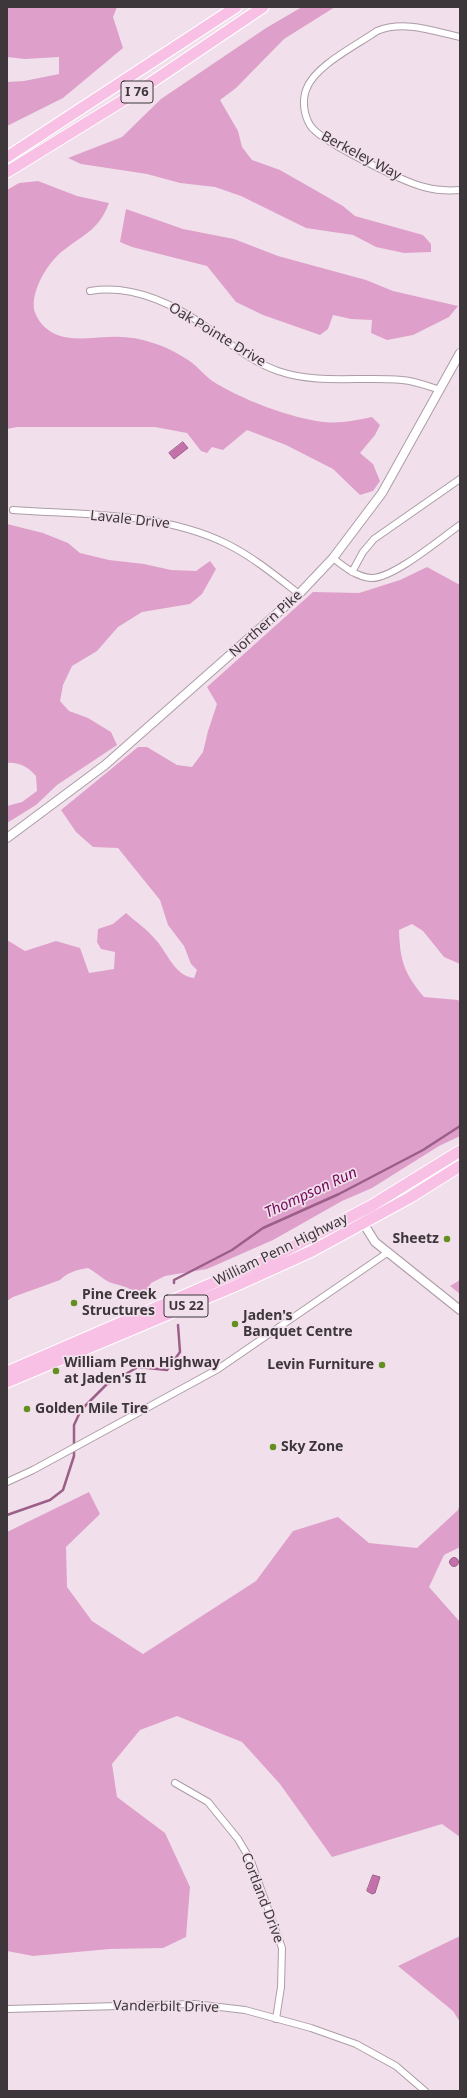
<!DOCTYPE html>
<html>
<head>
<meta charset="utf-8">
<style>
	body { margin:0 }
	#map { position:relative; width:467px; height:2098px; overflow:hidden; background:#f1e0eb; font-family:"Noto Sans",sans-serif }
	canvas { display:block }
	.frame { position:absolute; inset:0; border:8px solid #3d363a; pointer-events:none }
</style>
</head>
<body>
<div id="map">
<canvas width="467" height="2098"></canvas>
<div class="frame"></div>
</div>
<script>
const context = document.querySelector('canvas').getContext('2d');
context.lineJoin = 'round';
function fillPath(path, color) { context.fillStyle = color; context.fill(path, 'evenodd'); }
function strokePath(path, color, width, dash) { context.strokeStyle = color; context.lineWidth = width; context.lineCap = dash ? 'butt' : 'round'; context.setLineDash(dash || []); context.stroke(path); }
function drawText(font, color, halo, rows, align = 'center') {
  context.font = font + ' "Noto Sans",sans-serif'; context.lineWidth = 3.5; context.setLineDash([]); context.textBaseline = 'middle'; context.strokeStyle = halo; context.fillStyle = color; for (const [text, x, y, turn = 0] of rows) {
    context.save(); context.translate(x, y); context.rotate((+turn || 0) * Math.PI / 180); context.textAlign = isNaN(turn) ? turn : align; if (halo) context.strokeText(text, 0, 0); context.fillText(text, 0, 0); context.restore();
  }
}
fillPath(new Path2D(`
	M 7,7 L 117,7 L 113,17 L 123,48 L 63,98 L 7,126 L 7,82 L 24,81 L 59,74 L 59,57 L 25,59 L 7,57 Z
	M 302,7 L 335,7 L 284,39 L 236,88 L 220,100 L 238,131 L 242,147 L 252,160 L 280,170 L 343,206 L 355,216 L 423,235 L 431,244 L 431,252 L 404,253 L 376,247 L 353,235 L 306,228 L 241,196 L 215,187 L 180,183 L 147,174 L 81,164 L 68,158 L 122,137 L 161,99 L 266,28 Z
	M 38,181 L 77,196 L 109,203 C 99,230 84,234 64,250 C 48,261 27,296 36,315 C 51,345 83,338 109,337 C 124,336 139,338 153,343 C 165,346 181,355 191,362 C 198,367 204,375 211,380 C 237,398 293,419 324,422 C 340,424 356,420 372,417 L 380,425 L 375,435 L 360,453 L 373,464 L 380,481 L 373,491 L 360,495 L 333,469 L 286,445 L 247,430 L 223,450 L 212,447 L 207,453 L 201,451 L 187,433 L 155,427 L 17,427 L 7,429 L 7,190 L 19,183 Z
	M 126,209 L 183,229 L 234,239 L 278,256 L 366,280 L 393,291 L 458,306 L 449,317 L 413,335 L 387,340 L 371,333 L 372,320 L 351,319 L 333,315 L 328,329 L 320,335 L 263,315 L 236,302 L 207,266 L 132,247 L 120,242 Z
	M 7,524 L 43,533 L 68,543 L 80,553 L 109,560 L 144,564 L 171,570 L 196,571 L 210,561 L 216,569 L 202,594 L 190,604 L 142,612 L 118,627 L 97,651 L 72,666 L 63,685 L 60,701 L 69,711 L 88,718 L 111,732 L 117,745 L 57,785 L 36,805 L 7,823 L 7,806 L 22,802 L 37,791 L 36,776 C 28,767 19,762 7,763 Z
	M 427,567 L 460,585 L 460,964 L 444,957 L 423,931 L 412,924 L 399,930 C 400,961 404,973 424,997 L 458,1000 L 460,1003 L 460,1136 L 439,1146 L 372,1188 L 342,1201 L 273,1240 L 207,1269 L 165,1276 L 151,1283 L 146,1292 L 137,1300 C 132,1282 116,1288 104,1279 C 98,1275 94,1271 88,1268 C 77,1270 68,1272 60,1280 L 13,1297 L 7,1301 L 7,940 L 25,951 L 56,941 L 80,948 L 89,973 L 114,969 L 115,952 L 101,949 L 97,942 L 98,929 L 113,924 L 126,913 C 136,922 147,929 155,939 C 167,951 174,976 194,978 L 197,970 L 191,964 L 184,946 L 168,925 L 160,900 L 118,848 L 93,847 L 76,832 L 61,810 L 138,747 L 147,747 L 177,765 L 192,767 L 203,752 L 208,731 L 217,704 L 207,687 L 313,592 L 359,593 L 400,580 Z
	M 460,1280 L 460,1294 L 450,1286 Z
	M 89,1492 L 100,1514 L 66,1547 L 67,1587 L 92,1621 L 143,1654 L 256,1581 L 293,1531 L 338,1517 L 369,1543 L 417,1548 L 458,1510 L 460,1504 L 460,1547 L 444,1555 L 429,1587 L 460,1622 L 460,1837 L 442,1824 L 332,1857 L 280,1784 L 242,1742 L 177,1716 L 140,1730 L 112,1764 L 117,1797 L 165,1833 L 190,1887 L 186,1937 L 163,1948 L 110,1949 L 33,1956 L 7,1951 L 7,1532 Z
	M 460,1936 L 460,2022 L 453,2011 L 398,1966 Z`), '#dea0ca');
const water = new Path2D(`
	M 183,442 L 188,448 L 174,459 L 169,453 Z
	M449.5 1562a4.5 4.5 0 1 1 9 0a4.5 4.5 0 1 1-9 0Z
	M 373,1875 L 380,1877 L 375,1893 L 372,1894 L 367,1891 Z`);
fillPath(water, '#c471ab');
strokePath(water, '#9c5f89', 1);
strokePath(new Path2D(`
	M 174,1283 L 174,1280 L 232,1250 L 263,1228 L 339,1194 L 423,1150 L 460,1126
	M 7,1515 L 50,1500 L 63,1490 L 74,1456 L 74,1425 L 81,1410 L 106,1385 L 138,1367 L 167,1370 L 180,1352 L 178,1325`), '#9c5f89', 2.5);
const street = new Path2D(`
	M 460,37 C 433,31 404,20 377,31 C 357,45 314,66 306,90 C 302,101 304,115 310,125 C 319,141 404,182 424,187 C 435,190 448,191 460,190
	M 90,291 C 132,284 174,304 208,328 C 231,344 252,362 278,371 C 319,385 360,376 402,380 C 415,381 428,386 440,390
	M 13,510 C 84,515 163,512 227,544 C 253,557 276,576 299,594
	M 333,558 C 344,567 357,577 371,578 C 393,579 441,538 460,525
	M 352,572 L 363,552 L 374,539 L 460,479
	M 7,1482 L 33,1470 L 218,1369 L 387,1253
	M 175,1783 L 208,1802 L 238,1839 L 251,1861 L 282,1948 L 281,1987 L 276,2019
	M 7,2009 L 194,2004 L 245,2010 L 311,2028 L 356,2044 L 396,2066 L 425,2091`);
const secondary = new Path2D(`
	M 7,838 L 105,765 L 299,594 L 333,558 L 382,493 L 460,353
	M 357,1213 L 375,1242 L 460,1310`);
const highway = new Path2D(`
	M 7,157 L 236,7
	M 7,172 L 140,90 L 263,7
	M 7,1372 L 271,1258 L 371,1206 L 460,1151
	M 7,1382 L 235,1286 L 312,1251 L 409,1198 L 460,1166`);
strokePath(street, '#ac9ca6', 8);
strokePath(secondary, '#ac9ca6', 10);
strokePath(highway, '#fff', 13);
strokePath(street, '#fff', 6);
strokePath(secondary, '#fff', 8);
strokePath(highway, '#f8c0e5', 11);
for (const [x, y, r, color] of [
	[447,1239,4,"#638f20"],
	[74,1303,4,"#638f20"],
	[235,1324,4,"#638f20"],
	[382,1365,4,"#638f20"],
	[56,1371,4,"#638f20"],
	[27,1409,4,"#638f20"],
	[273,1447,4,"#638f20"]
]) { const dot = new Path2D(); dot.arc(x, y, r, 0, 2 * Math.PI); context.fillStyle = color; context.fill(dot); strokePath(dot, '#f1e0eb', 1.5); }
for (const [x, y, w] of [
	[137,92,32],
	[186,1306,44]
]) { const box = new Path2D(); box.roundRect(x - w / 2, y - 11, w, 22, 3); context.fillStyle = '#f1e0eb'; context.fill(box); strokePath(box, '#3d363a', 1); }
drawText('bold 13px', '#3d363a', null, [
	["I 76",137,92],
	["US 22",186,1306]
]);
drawText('14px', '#3d363a', '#f1e0eb', [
	["Berkeley Way",361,156,28],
	["Oak Pointe Drive",217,335,31],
	["Lavale Drive",130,520,6],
	["Northern Pike",266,624,-42],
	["William Penn Highway",281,1250,-26],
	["Cortland Drive",262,1898,69],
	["Vanderbilt Drive",166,2007,1]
]);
drawText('bold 14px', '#3d363a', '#f1e0eb', [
	["Sheetz",439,1239,"right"],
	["Pine Creek",82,1295],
	["Structures",82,1311],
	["Jaden's",243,1316],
	["Banquet Centre",243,1332],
	["William Penn Highway",64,1363],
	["at Jaden's II",64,1379],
	["Levin Furniture",374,1365,"right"],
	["Golden Mile Tire",35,1409],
	["Sky Zone",281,1447]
], 'left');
drawText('italic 15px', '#720a5c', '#f1e0eb', [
	["Thompson Run",311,1193,-25]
]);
</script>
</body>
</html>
